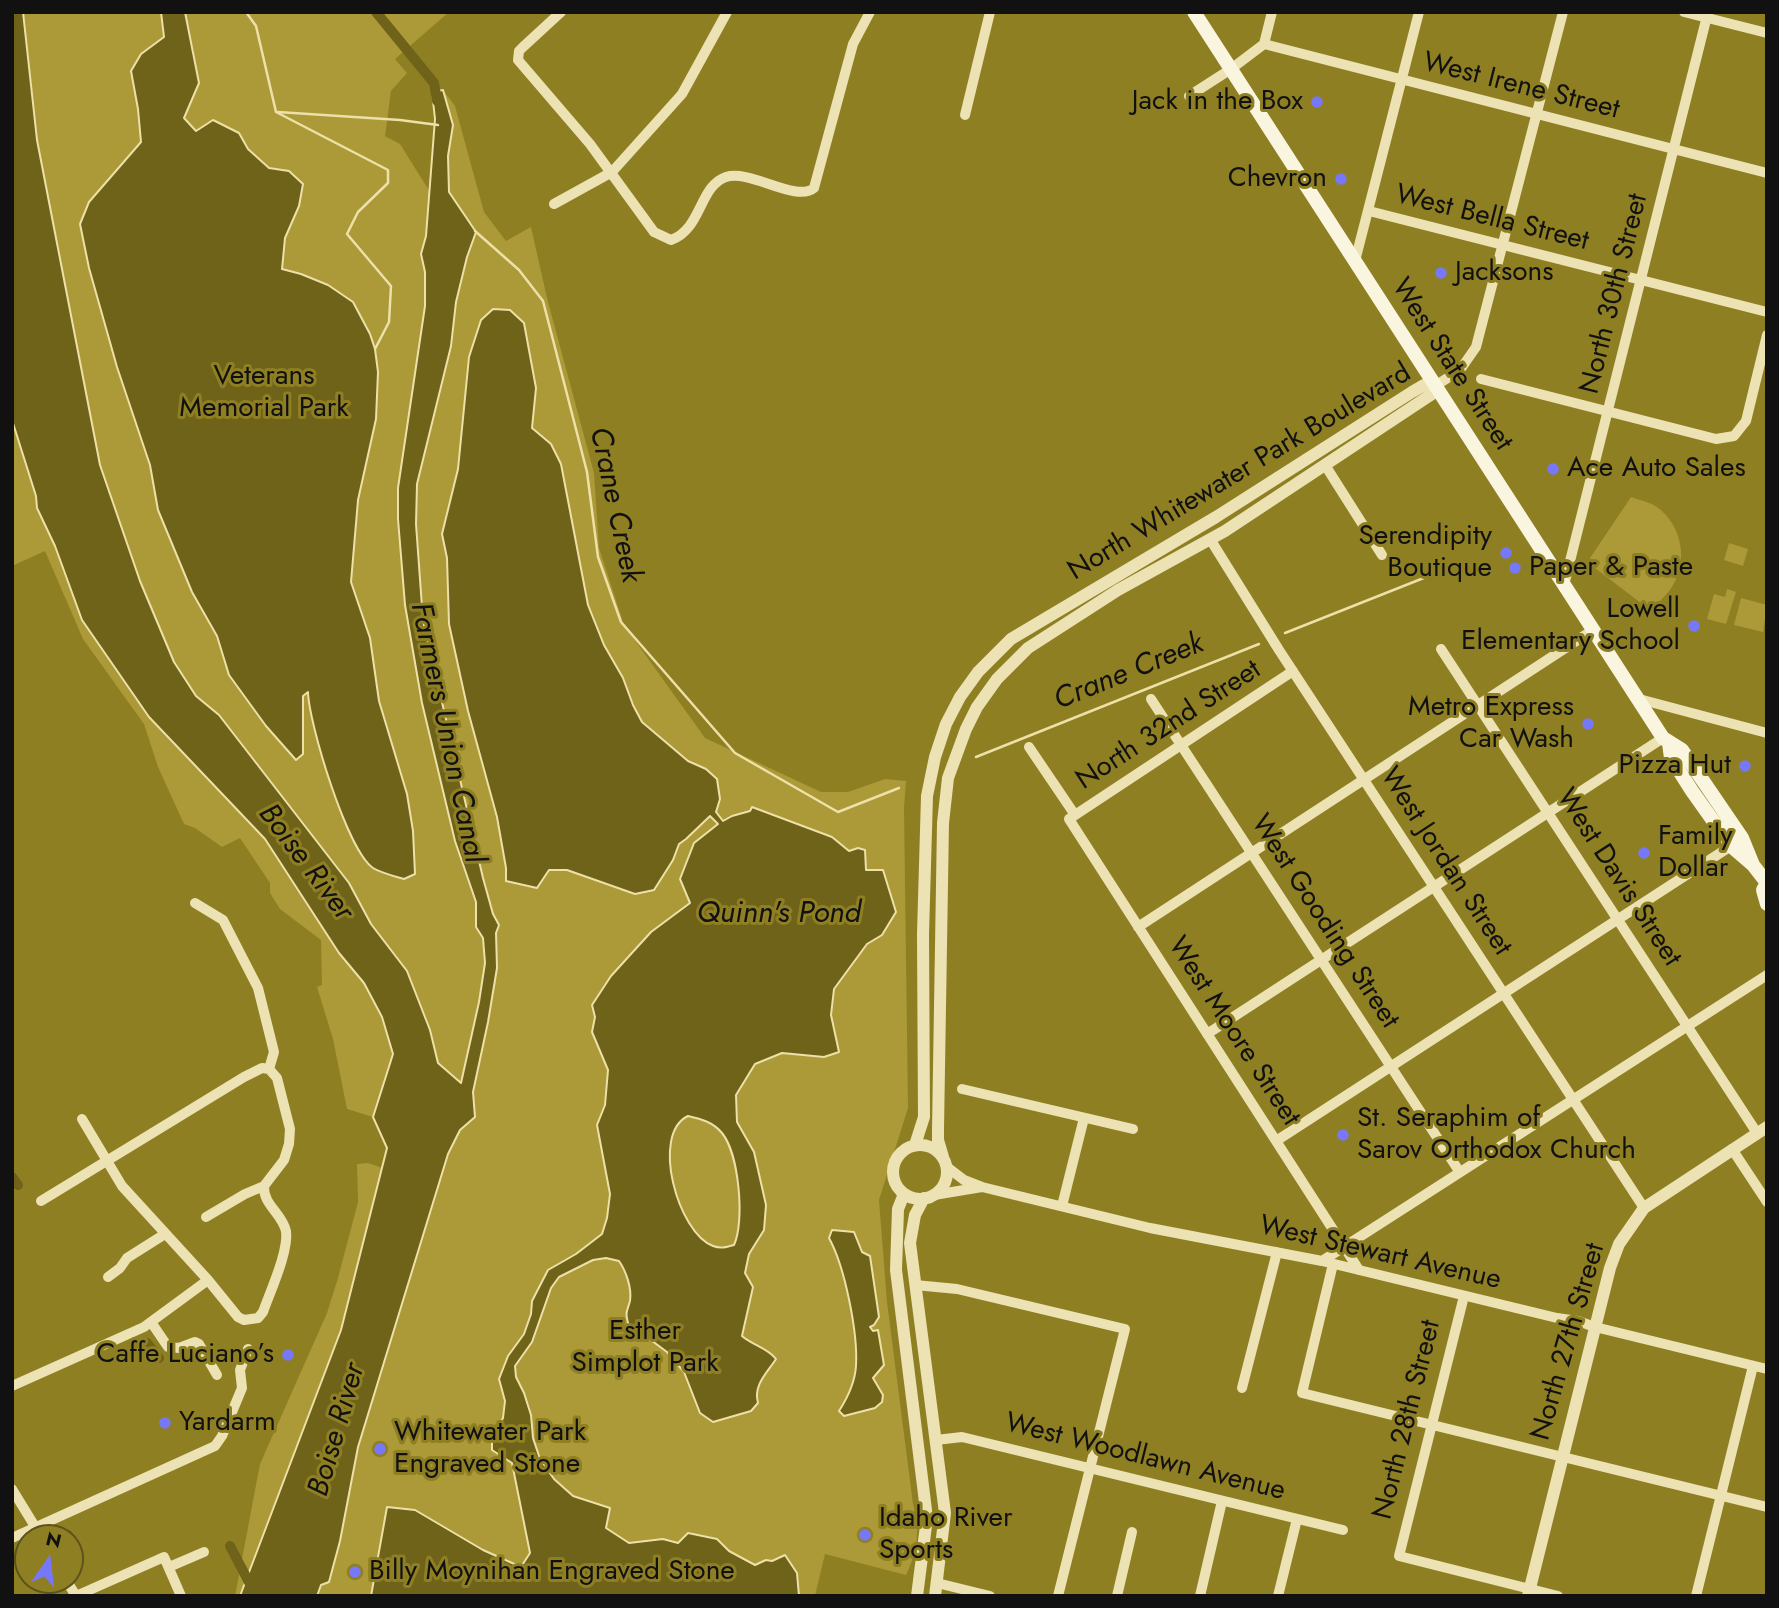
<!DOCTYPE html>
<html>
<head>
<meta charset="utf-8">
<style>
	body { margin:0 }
	#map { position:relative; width:1779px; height:1608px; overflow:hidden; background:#8f7f23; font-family:Jost,sans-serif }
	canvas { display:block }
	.frame { position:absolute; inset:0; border:14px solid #111; pointer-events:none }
	.north { position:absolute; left:14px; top:1524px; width:70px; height:70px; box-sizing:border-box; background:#8f7f23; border:2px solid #5d531c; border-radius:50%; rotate:14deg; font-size:19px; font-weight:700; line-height:28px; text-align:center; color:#111 }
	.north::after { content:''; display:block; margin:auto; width:24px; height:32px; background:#7778f7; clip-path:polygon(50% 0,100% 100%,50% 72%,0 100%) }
</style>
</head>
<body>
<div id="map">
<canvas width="1779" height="1608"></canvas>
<div class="frame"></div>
<div class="north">N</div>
</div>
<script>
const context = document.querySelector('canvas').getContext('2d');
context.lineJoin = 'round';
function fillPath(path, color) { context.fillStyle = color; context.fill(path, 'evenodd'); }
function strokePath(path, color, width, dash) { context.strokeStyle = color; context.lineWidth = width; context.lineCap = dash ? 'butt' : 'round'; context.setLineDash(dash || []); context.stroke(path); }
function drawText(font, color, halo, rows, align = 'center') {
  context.font = font + ' Jost,sans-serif'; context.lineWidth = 6; context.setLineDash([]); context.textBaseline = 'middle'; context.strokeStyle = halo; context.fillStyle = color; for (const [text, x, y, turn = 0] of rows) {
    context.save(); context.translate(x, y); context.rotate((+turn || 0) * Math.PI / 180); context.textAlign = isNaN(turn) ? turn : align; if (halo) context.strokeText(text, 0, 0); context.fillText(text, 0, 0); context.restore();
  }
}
fillPath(new Path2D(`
	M 23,12 L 161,12 L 164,37 L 147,50 L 194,52 L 185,12 L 449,12 L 395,59 L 407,73 L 391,91 L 385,136 L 400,144 L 430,192 L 428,217 L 463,214 L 449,192 L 448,156 L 453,125 L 443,90 L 455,106 L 484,212 L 506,241 L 531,227 L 547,298 L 594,473 L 599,548 L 624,625 L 705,738 L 821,792 L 848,792 L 885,779 L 906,781 L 904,808 L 908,1108 L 879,1200 L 887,1302 L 913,1504 C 921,1528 917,1553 906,1575 L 825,1554 L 815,1596 L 317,1596 L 321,1584 L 329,1582 L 340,1541 L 358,1447 L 448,1154 L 460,1130 L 475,1117 L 473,1104 L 467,1092 L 438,1063 L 430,1030 L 407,971 L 371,924 L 349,883 L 213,710 L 196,696 L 174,662 L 140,581 L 100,465 L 37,140 Z
	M 12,420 L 36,496 L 37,509 L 55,546 L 227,798 L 265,839 L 339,953 L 364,983 L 381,1017 L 393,1054 L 373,1117 L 347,1109 L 333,1039 L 317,987 L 322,985 L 321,940 L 280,909 L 270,893 L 270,883 L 240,838 L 222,847 L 195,828 L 184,824 L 158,767 L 144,724 L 83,639 L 45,551 L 12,566 Z
	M 1631,497 C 1639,500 1650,502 1657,507 C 1683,526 1689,563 1670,590 C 1665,597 1657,603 1650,610 L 1591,565 L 1590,558 Z
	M 1729,543 L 1748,549 L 1743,566 L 1724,560 Z
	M 1727,589 L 1736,592 L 1726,624 L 1707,619 L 1714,594 L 1725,597 Z
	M 1741,598 L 1767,605 L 1763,632 L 1734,625 Z
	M 368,1163 L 382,1168 L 341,1331 L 240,1596 L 235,1596 L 260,1464 L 327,1313 L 338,1278 L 358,1202 L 357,1164 Z`), '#ac9937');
const water = new Path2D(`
	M 12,12 L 23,12 L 37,140 L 100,465 L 140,581 L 174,662 L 196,696 L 219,715 L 349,883 L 371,924 L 407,971 L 430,1030 L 438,1063 L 461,1083 L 479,1002 L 485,963 L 483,938 L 476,927 L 476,902 L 455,841 L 422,703 L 405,605 L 398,519 L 398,488 L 425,306 L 425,272 L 421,254 L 426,236 L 435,119 L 432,92 L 443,90 L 453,125 L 448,156 L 449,192 L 476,232 L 467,257 L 456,302 L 451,346 L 417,484 L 416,524 L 423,621 L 483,878 L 493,914 L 499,925 L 496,933 L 497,968 L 488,1022 L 473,1092 L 475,1117 L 460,1130 L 448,1154 L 358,1447 L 340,1541 L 329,1582 L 321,1585 L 317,1596 L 240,1596 L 341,1330 L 387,1148 L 373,1117 L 393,1054 L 382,1017 L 364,983 L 339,953 L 265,839 L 149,717 L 82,620 L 55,546 L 37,508 L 36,496 L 12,420 Z
	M 161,12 L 185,12 L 199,83 L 184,118 L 196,131 L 213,120 L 239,133 L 248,149 L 269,168 L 289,171 L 303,184 L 299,206 L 285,238 L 282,269 L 301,274 L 328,285 L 353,302 L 370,334 L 375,349 L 378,372 L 376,419 L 358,500 L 351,582 L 370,638 L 379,701 L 407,794 L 413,831 L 415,874 L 404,879 C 394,876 381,873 373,868 C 347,850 309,724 308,692 L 303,696 L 303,754 L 296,760 L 266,726 L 229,675 L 217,636 L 192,592 L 158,510 L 150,465 L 117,367 L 89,268 L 80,224 L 89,202 L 141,142 L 138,109 L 131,71 L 141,54 L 164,37 Z
	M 493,309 L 510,310 L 524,323 L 536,388 L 532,428 L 551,444 L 561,464 L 588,605 L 604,645 L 623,678 L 633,705 L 642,722 L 688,761 L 706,769 L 717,779 L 720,799 L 716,812 L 723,821 L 732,816 L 750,811 L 752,807 L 832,837 L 849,851 L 858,848 L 865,850 L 866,870 L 883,870 L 896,912 L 882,935 L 867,944 L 834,989 L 831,1015 L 839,1052 L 824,1057 L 782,1053 L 755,1064 L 736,1095 L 737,1122 L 754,1152 L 766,1205 L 764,1230 L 749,1254 L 745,1273 L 753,1287 L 742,1336 C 752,1345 768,1348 776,1359 C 767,1373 753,1385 758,1403 L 751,1411 L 713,1422 L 700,1413 L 684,1372 L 667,1352 L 628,1323 C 625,1311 627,1312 630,1301 C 632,1288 626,1271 619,1261 L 606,1258 L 593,1260 L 559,1277 L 551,1288 L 532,1342 L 515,1366 L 516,1377 L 524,1393 L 531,1415 L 533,1438 L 540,1459 L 554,1479 L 573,1496 L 610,1508 L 606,1528 L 629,1543 L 663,1539 L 678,1543 L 688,1533 L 717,1539 L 729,1551 L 755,1565 L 766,1560 L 772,1561 L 785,1555 L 797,1573 L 799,1596 L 371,1596 L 387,1507 L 415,1510 L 483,1550 L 521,1567 L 530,1553 L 512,1463 L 492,1450 L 492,1438 L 503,1418 L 505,1401 L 499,1379 L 508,1356 L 524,1334 L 531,1314 L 532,1301 L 548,1270 L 576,1254 L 602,1234 L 607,1218 L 610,1194 L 597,1125 L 605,1105 L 608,1070 L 592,1032 L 595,1017 L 592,1005 L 611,976 L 651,932 L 690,903 L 680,879 L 694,843 L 718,824 L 710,816 L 686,839 L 679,844 L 673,860 L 654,890 L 635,894 L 567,870 L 549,870 L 537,888 L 506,881 L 506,868 L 497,817 L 468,711 L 449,624 L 447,558 L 442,534 L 458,469 L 469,357 L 481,320 ZM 688,1116 C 701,1119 713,1122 722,1133 C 739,1154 745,1221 734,1245 C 727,1247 721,1249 713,1246 C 678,1233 650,1134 688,1116 Z
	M 832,1230 L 854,1232 L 862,1252 L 870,1256 L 879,1317 L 874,1325 L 870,1327 L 873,1331 L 878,1330 L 884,1365 L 873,1378 L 883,1395 L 882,1402 L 875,1408 L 844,1416 L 839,1411 C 848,1397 855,1382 856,1366 C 858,1333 845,1267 829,1238 Z`);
fillPath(water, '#6f6219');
strokePath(water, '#ede0a8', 2);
strokePath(new Path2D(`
	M 246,12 L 256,26 L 276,112 L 388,170 L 388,183 L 358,212 L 347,234 L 391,286 L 389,322 L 375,349
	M 278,112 L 400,120 L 438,125
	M 475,231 L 519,270 L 543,301 L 587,472 L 598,557 L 621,622 L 735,753 L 838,812 L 899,788
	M 1285,633 L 1459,564
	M 976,757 L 1259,644`), '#ede0a8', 2.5);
strokePath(new Path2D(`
	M 376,12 L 434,83 L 437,101
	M 12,1177 L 18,1185
	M 147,1343 L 159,1358
	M 230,1546 L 252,1588 L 264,1596`), '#6f6219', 10);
strokePath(new Path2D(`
	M 561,12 L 523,47 L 519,51 L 518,60 L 590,144 L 654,232 L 671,240 C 702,229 699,186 726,177 C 750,169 796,203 814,188 L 853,44 L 870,12
	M 1684,12 L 1767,33
	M 1264,44 L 1767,173
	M 1189,96 L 1231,69 L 1264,44 L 1272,12
	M 965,115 L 990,12
	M 554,204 L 612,172 L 682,94 L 727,12
	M 1369,211 L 1767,312
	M 1355,261 L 1419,12
	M 1481,379 L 1716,439 L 1734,436 L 1746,421 L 1767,335
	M 1435,386 L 1460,370 L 1476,347 L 1563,12
	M 1325,465 L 1382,555
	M 1210,539 L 1279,650 L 1644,1208
	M 1564,585 L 1708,12
	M 1441,649 L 1757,1133
	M 1293,671 L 1069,819 L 1359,1270
	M 1151,699 L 1459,1171
	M 1639,699 L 1767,733
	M 1029,747 L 1075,815
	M 195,903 L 223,920 L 258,988 L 274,1052 L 269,1069
	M 1138,927 L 1593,630
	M 1207,1034 L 1663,738
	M 962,1089 L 1133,1129
	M 82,1119 L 122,1186 L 208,1280 L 238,1317 L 244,1320 L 258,1318 L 263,1312 C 270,1292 289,1251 286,1231 C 282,1213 263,1205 264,1186
	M 1276,1141 L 1731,846
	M 1732,1149 L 1767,1202
	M 947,1167 L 964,1180 L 982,1187 L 1150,1228 L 1322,1261 L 1557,1318 L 1578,1321 L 1595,1327 L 1767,1369
	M 934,1195 L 982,1187
	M 41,1201 L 244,1077 L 262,1068 L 269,1069
	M 1062,1206 L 1084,1118
	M 206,1217 L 245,1194 L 264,1186 L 284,1160 L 289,1144 L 290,1129 L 277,1078 L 269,1069
	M 1322,1261 L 1767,975
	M 1333,1264 L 1302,1393 L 1767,1507
	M 108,1277 L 120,1268 L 127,1258 L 165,1234
	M 915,1285 L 957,1289 L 1125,1329 L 1058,1596
	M 1464,1296 L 1399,1556 L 1558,1596
	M 151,1322 L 168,1347 L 179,1348 L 195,1342 L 199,1344 L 217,1375
	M 12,1386 L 144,1327 L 208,1280
	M 1242,1388 L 1277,1252
	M 936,1440 L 962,1437 L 1343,1530
	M 12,1489 L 42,1538
	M 12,1538 L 215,1446 L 222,1436 L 242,1388 L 240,1370 L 248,1349
	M 169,1567 L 204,1552
	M 66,1580 L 76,1596 L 164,1557 L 181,1596
	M 937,1583 L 990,1596
	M 1117,1596 L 1132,1532
	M 1200,1596 L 1222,1501
	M 1278,1596 L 1297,1519
	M 1696,1596 L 1753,1366`), '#ece2b4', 10);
strokePath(new Path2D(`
	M893 1172a27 27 0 1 1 54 0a27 27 0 1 1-54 0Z
	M 915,1145 L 924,1117 L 923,934 L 927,796 L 935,757 L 946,724 L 960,697 L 978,672 L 1011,639 L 1216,517 L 1412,392 L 1424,385 L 1435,386 L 1432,394 L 1225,531 L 1118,590 L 1028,648 L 997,679 L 977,707 L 966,729 L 948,778 L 943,823 L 938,1129 L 938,1140 L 943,1157
	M 904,1194 L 898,1209 L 896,1270 L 927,1518 L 917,1596
	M 924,1198 L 915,1215 L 910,1243 L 945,1513 L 935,1596
	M 1528,1596 L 1610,1268 L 1619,1244 L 1644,1208 L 1767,1127`), '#ece2b4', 12);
strokePath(new Path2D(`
	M 1194,12 L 1663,738 L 1682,750 L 1742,838 L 1753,865
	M 1669,743 L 1671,758 L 1692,791 L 1731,846 L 1753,865 L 1767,883
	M 1767,883 L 1763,890 L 1767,904`), '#f9f5df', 14);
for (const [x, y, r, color] of [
	[1317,102,7,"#7778f7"],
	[1341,179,7,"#7778f7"],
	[1441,273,7,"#7778f7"],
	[1553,469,7,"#7778f7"],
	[1506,553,7,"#7778f7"],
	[1515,568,7,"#7778f7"],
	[1694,626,7,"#7778f7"],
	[1588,724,7,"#7778f7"],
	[1745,766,7,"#7778f7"],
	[1644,853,7,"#7778f7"],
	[1343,1135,7,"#7778f7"],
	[288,1355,7,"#7778f7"],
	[165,1423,7,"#7778f7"],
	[380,1449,7,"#7778f7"],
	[865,1535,7,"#7778f7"],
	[355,1572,7,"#7778f7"]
]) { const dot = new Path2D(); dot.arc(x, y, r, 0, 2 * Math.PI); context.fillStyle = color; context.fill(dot); strokePath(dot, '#8f7f23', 2.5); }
drawText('28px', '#111', '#8f7f23', [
	["West Irene Street",1521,87,14],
	["West Bella Street",1492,219,14],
	["North 30th Street",1615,294,-76],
	["West State Street",1451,365,57],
	["North Whitewater Park Boulevard",1240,473,-31],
	["North 32nd Street",1169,726,-33],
	["West Jordan Street",1445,862,57],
	["West Davis Street",1618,878,57],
	["West Gooding Street",1324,922,57],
	["West Moore Street",1233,1032,57],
	["West Stewart Avenue",1380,1254,13],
	["North 27th Street",1569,1342,-74],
	["North 28th Street",1408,1420,-76],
	["West Woodlawn Avenue",1145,1458,14]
]);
drawText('28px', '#111', '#8f7f23', [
	["Jack in the Box",1303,102,"right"],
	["Chevron",1327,179,"right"],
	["Jacksons",1455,273],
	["Ace Auto Sales",1567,469],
	["Serendipity",1492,537,"right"],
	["Boutique",1492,569,"right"],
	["Paper & Paste",1529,568],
	["Lowell",1680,610,"right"],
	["Elementary School",1680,642,"right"],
	["Metro Express",1574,708,"right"],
	["Car Wash",1574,740,"right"],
	["Pizza Hut",1731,766,"right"],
	["Family",1658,837],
	["Dollar",1658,869],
	["St. Seraphim of",1357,1119],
	["Sarov Orthodox Church",1357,1151],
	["Caffe Luciano’s",274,1355,"right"],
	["Yardarm",179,1423],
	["Whitewater Park",394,1433],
	["Engraved Stone",394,1465],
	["Idaho River",879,1519],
	["Sports",879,1551],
	["Billy Moynihan Engraved Stone",369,1572]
], 'left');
drawText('28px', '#111', '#8f7f23', [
	["Veterans",264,377],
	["Memorial Park",264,409],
	["Esther",645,1332],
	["Simplot Park",645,1364]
]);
drawText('italic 30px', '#111', '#8f7f23', [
	["Crane Creek",614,505,78],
	["Crane Creek",1129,673,-22],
	["Farmers Union Canal",446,733,78],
	["Boise River",305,863,53],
	["Quinn's Pond",779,915],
	["Boise River",338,1430,-74]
]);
</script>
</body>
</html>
